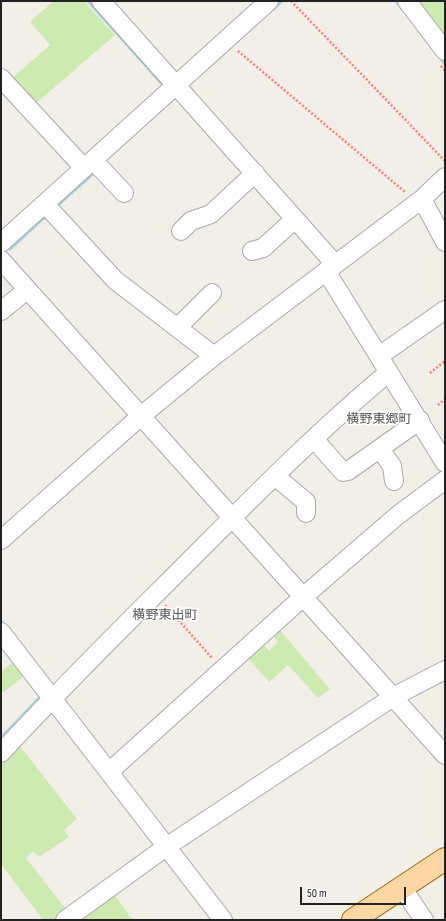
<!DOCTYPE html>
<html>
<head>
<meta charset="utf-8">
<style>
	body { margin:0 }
	#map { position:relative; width:446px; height:921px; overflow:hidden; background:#f2efe9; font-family:"Sofia Sans Condensed",sans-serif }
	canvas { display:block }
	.frame { position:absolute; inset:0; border:2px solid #222; pointer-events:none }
	.scale { position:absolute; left:300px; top:887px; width:106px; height:18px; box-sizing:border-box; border:2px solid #222; border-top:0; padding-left:5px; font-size:12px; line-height:14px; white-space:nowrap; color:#222; -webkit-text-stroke:3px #fff; paint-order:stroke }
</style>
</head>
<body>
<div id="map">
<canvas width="446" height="921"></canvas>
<div class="frame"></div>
<div class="scale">50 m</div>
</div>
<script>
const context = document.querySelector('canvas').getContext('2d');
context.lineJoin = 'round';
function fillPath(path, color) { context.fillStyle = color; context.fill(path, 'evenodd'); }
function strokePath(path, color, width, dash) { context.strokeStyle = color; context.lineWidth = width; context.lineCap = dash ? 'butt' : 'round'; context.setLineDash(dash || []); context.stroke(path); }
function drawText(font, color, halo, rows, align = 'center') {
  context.font = font + ' "Sofia Sans Condensed","Noto Sans JP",sans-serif'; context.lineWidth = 3.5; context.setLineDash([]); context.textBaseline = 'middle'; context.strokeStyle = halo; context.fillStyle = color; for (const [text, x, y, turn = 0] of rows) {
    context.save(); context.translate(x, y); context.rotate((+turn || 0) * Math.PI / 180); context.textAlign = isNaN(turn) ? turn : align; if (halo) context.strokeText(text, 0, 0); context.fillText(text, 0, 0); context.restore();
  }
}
fillPath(new Path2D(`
	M 53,1 L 84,1 L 115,35 L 33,106 L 10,80 L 50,45 L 30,22 Z
	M 416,1 L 445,1 L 445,40 Z
	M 278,628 L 330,689 L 318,698 L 288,665 L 269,682 L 247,657 L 262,643 L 269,651 L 278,642 L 272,634 Z
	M 17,658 L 28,673 L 1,694 L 1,672 Z
	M 19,745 L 77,819 L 64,830 L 69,837 L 39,857 L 33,851 L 26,858 L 69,913 L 58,920 L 43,920 L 1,864 L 1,764 Z
	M 113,893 L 133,920 L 76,920 Z`), '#cdebb0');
strokePath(new Path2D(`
	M 89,1 L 164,85
	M 397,1 L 403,9
	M 272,9 L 281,1
	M 439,55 L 445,63
	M 59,203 L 95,171
	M 10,248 L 47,214
	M 1,622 L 6,628
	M 1,739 L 44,694`), '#aad3df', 4.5);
const minor = new Path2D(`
	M 101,1 L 335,264
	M 407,1 L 445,51
	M 1,78 L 84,168
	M 93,160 L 124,193
	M 422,199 L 445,242
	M 45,204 L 115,280 L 214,356
	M 181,231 L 191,221 L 211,214 L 255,173
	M 1,243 L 269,1
	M 252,251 L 263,248 L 295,219
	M 1,260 L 445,755
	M 326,271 L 445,463
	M 1,311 L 27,290
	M 177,328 L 212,293
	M 379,356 L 445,310
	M 314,439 L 343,472 L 348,471 L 420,420
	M 380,449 L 392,466 L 394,481
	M 275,476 L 306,502 L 306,513
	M 1,540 L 141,416 L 214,356 L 422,199 L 445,177
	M 1,632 L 223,920
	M 1,753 C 61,688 124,626 187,563 C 252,498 318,431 389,372
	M 109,772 L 303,597 L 398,515 L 445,480
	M 402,887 L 424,920
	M 65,920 L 166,847 L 393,697 L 445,670`);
const major = new Path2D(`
	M 353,920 L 445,859`);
strokePath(minor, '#a9a9a9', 20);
strokePath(major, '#a06b00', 24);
strokePath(new Path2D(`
	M 291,1 L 445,161
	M 238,51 L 405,192
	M 441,66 L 445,71
	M 430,373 L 445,361
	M 438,405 L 445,399
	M 165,605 L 212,658`), '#fa8072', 2.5, [2, 2]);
strokePath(minor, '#fff', 18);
strokePath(major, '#fcd6a4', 22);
drawText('13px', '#555', '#fff', [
	["横野東郷町",379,420],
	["横野東出町",165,616]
]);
</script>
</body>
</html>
